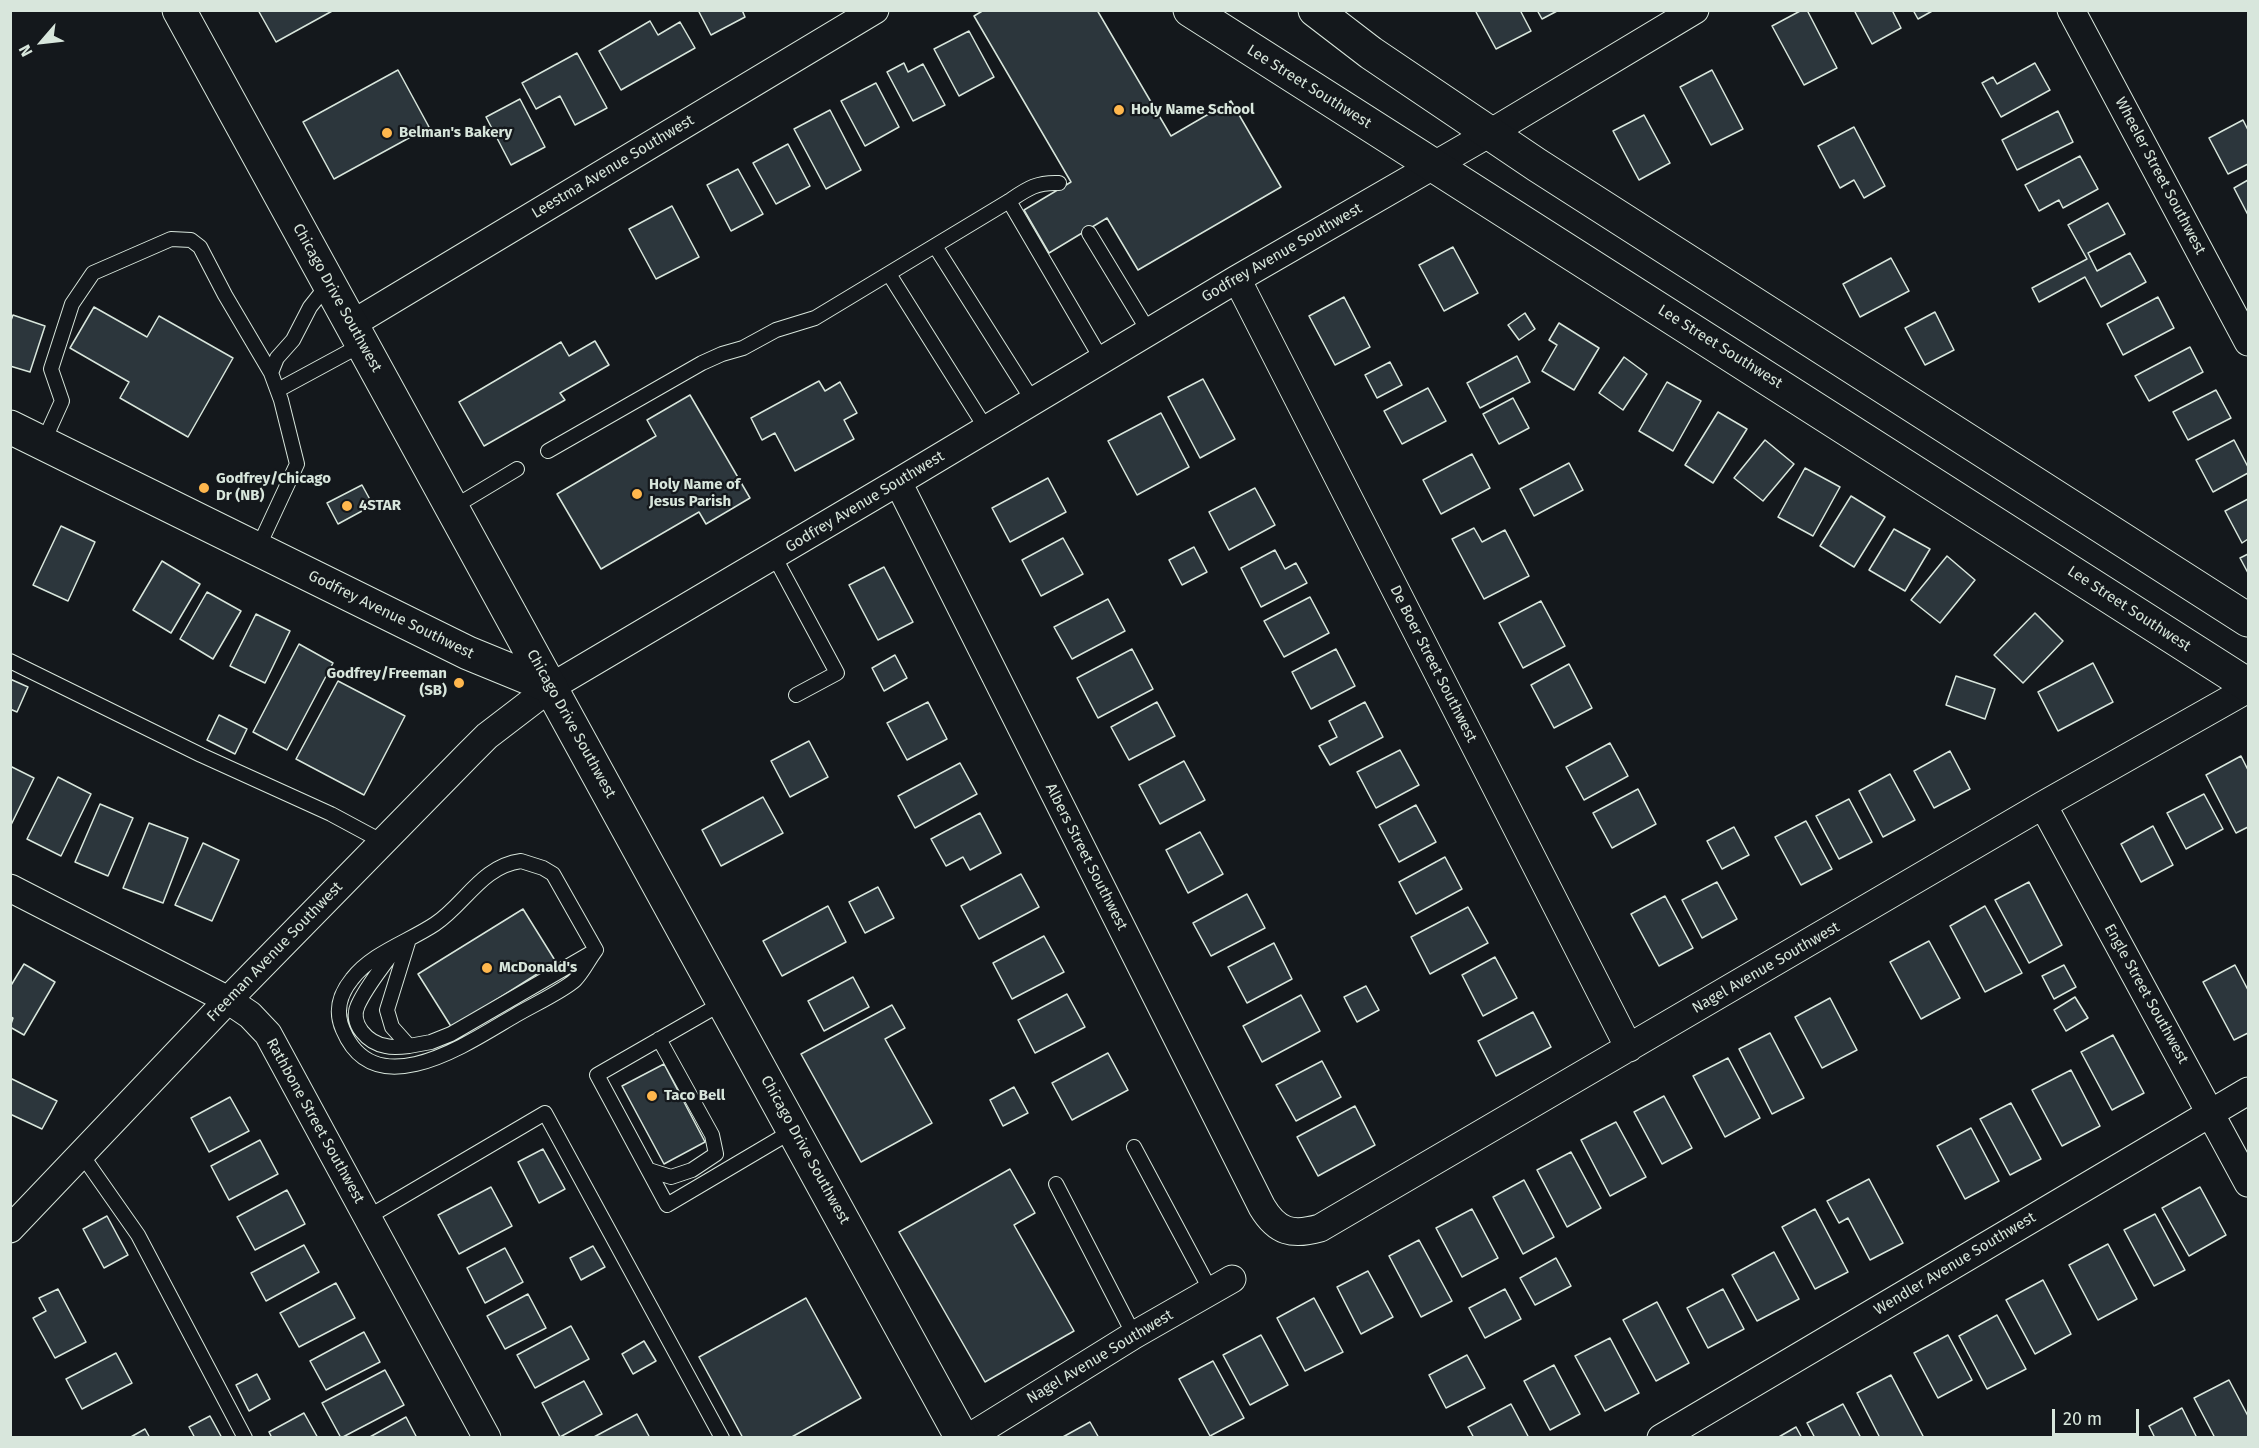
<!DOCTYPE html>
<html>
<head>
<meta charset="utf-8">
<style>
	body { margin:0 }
	#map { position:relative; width:2259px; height:1448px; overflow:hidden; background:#14181c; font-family:"Fira Sans",sans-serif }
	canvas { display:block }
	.frame { position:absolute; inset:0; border:12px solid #d8e6dc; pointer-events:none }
	.north { position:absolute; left:12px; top:12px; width:60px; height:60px; -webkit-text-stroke:4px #14181c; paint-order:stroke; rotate:242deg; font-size:16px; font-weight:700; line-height:24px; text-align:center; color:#d8e6dc }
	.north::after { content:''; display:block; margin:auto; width:21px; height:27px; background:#d8e6dc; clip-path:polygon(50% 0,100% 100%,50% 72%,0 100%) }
	.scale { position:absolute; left:2052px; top:1409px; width:87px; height:27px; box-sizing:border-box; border:3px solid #d8e6dc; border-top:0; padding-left:8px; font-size:18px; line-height:21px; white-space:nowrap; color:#d8e6dc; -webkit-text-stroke:4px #14181c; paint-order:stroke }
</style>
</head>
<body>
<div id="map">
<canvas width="2259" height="1448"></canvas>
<div class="frame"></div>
<div class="north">N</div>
<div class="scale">20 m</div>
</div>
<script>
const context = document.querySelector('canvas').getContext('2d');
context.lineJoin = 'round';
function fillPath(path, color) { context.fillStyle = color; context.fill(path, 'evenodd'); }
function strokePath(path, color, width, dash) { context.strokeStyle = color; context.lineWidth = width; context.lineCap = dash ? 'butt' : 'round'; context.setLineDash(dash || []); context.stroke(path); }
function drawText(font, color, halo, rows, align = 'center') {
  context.font = font + ' "Fira Sans",sans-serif'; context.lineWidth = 4.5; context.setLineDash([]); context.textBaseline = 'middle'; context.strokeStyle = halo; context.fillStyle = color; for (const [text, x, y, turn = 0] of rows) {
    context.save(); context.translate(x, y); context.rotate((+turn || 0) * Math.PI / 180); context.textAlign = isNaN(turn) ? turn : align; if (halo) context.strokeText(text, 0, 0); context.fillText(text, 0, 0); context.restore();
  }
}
const building = new Path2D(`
	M 258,10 L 334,10 L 276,42 Z
	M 698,10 L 742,10 L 745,17 L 711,35 Z
	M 984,10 L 1097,10 L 1171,136 L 1231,101 L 1281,187 L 1138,270 L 1107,218 L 1049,253 L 1024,210 L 1071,182 L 974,16 Z
	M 1475,10 L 1520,10 L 1531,31 L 1496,49 Z
	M 1537,10 L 1559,10 L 1542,19 Z
	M 1802,10 L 1807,10 L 1837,68 L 1804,85 L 1772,26 Z
	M 1854,10 L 1892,10 L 1901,28 L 1872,44 Z
	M 1913,10 L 1934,10 L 1918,19 Z
	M 650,21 L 658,35 L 680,22 L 695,48 L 621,90 L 599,51 Z
	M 969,31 L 994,77 L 959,96 L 934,49 Z
	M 577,53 L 607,108 L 575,125 L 560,96 L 536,109 L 522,83 Z
	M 904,63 L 908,72 L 923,64 L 945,105 L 913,121 L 887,72 Z
	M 2035,63 L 2050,90 L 2001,117 L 1982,83 L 1993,77 L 1997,84 Z
	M 398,70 L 429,127 L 334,179 L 303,122 Z
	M 1712,70 L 1743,129 L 1711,145 L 1680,87 Z
	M 876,83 L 899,127 L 865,146 L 841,101 Z
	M 520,99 L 545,147 L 511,165 L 486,117 Z
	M 830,110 L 861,170 L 826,189 L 794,129 Z
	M 2058,111 L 2073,142 L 2017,170 L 2002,140 Z
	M 1644,115 L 1670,163 L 1639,180 L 1613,131 Z
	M 2243,120 L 2248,130 L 2248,164 L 2228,174 L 2209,138 Z
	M 1854,127 L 1885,186 L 1864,198 L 1854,180 L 1840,188 L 1818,146 Z
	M 788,144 L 810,186 L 776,204 L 753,163 Z
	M 2080,156 L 2098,189 L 2063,208 L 2059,200 L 2039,211 L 2025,185 Z
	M 738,169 L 763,214 L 731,231 L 707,185 Z
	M 2248,180 L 2248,215 L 2234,188 Z
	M 2108,203 L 2125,234 L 2088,253 L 2097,271 L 2130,253 L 2146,282 L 2101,307 L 2085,277 L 2039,302 L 2032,288 L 2087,259 L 2068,225 Z
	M 672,206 L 699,257 L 656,279 L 629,229 Z
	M 1453,247 L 1478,293 L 1444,311 L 1419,265 Z
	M 1891,258 L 1909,291 L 1860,317 L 1843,284 Z
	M 1344,297 L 1370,347 L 1335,365 L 1309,316 Z
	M 2158,297 L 2174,328 L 2123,355 L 2107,324 Z
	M 94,307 L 147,337 L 159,316 L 233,358 L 188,437 L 120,398 L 129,382 L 70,348 Z
	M 1935,312 L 1954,350 L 1925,365 L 1905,328 Z
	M 1525,313 L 1535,329 L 1519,340 L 1508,325 Z
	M 13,315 L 45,326 L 30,372 L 10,366 L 10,323 Z
	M 1559,323 L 1599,348 L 1574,390 L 1542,371 L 1557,345 L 1549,340 Z
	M 595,341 L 609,365 L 560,393 L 565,400 L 484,446 L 459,402 L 561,342 L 569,356 Z
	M 2190,347 L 2203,372 L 2149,401 L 2135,376 Z
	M 1517,356 L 1530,382 L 1480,408 L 1467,383 Z
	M 1624,357 L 1647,374 L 1623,410 L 1599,393 Z
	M 1390,362 L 1402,385 L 1377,398 L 1365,375 Z
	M 1203,379 L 1235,439 L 1200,458 L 1168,397 Z
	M 819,381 L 825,391 L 840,382 L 857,413 L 844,420 L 854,439 L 795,471 L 775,433 L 762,440 L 751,418 Z
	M 1667,382 L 1701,401 L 1673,451 L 1639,431 Z
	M 1428,388 L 1446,421 L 1402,444 L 1384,411 Z
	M 2216,390 L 2231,418 L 2188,440 L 2173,412 Z
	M 690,395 L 750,498 L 706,524 L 699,512 L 601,569 L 557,494 L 656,436 L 647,420 Z
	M 1513,398 L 1529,428 L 1499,444 L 1483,414 Z
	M 1718,412 L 1747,429 L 1713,483 L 1685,465 Z
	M 1161,413 L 1189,467 L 1137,495 L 1108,441 Z
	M 1765,440 L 1794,464 L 1763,501 L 1734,478 Z
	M 2234,440 L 2248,467 L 2248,473 L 2213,492 L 2196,460 Z
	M 1472,454 L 1490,488 L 1441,514 L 1423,480 Z
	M 1569,463 L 1583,490 L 1534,516 L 1520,489 Z
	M 1805,468 L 1840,487 L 1813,536 L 1778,517 Z
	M 1048,478 L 1066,512 L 1010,542 L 992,508 Z
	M 362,485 L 373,505 L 338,524 L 327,503 Z
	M 1255,488 L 1275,525 L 1229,550 L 1209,512 Z
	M 1851,496 L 1885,517 L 1854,567 L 1820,546 Z
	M 2248,499 L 2248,539 L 2242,543 L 2225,511 Z
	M 61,526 L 95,542 L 68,601 L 33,585 Z
	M 1474,528 L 1482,542 L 1505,530 L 1529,576 L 1484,599 L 1452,539 Z
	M 1894,529 L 1930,549 L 1905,591 L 1869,570 Z
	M 1063,538 L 1083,574 L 1041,596 L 1022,560 Z
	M 1194,547 L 1207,572 L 1182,585 L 1169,560 Z
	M 1275,550 L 1285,569 L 1296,563 L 1307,583 L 1261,607 L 1241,568 Z
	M 2248,554 L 2248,573 L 2240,558 Z
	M 1947,556 L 1975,580 L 1940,623 L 1911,600 Z
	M 162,561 L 200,584 L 171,633 L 133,610 Z
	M 884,567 L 913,622 L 878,640 L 849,585 Z
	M 207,592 L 241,611 L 213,659 L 180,639 Z
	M 1310,597 L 1329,633 L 1284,657 L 1264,621 Z
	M 1108,599 L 1125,631 L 1072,659 L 1054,627 Z
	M 1541,601 L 1565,646 L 1523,668 L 1499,623 Z
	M 2035,613 L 2063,641 L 2023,683 L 1994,655 Z
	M 256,614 L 290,631 L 265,683 L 230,666 Z
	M 299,644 L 333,663 L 287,750 L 253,732 Z
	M 1132,649 L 1153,689 L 1098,718 L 1077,678 Z
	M 1336,649 L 1355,686 L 1311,709 L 1292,672 Z
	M 895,655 L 907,678 L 884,691 L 872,668 Z
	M 2093,663 L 2113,702 L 2058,731 L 2038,692 Z
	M 1569,664 L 1592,708 L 1554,728 L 1531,685 Z
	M 1956,676 L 1995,689 L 1985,719 L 1946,705 Z
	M 10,679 L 28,687 L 17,712 L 10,709 Z
	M 338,681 L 405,716 L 364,795 L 296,759 Z
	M 928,702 L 947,739 L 907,760 L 887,723 Z
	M 1157,702 L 1175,736 L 1129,760 L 1111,727 Z
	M 1365,702 L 1383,737 L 1330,765 L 1319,746 L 1337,737 L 1329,721 Z
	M 219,715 L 247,729 L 235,754 L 207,740 Z
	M 809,741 L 828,777 L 790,797 L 771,761 Z
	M 1610,743 L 1628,776 L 1584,800 L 1566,767 Z
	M 1400,750 L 1419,785 L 1376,808 L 1357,772 Z
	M 1950,751 L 1970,789 L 1934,808 L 1914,771 Z
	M 2241,756 L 2248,770 L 2248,827 L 2236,833 L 2206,775 Z
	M 1184,761 L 1205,800 L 1160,824 L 1139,785 Z
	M 960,763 L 977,794 L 915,828 L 898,796 Z
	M 10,766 L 34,778 L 10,827 Z
	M 1890,774 L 1915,820 L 1883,837 L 1859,791 Z
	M 58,777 L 91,794 L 61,856 L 27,839 Z
	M 1638,789 L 1656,824 L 1612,848 L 1593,813 Z
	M 2204,794 L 2223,829 L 2186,849 L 2167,813 Z
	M 763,797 L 783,833 L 721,866 L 702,830 Z
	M 1849,799 L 1872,842 L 1839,859 L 1816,816 Z
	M 100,804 L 133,818 L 108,876 L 75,862 Z
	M 1416,805 L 1436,842 L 1399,862 L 1379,825 Z
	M 980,813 L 1001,853 L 970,870 L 963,857 L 946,866 L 931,839 Z
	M 1806,821 L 1832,869 L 1801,885 L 1775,837 Z
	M 149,823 L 188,838 L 163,903 L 123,888 Z
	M 2153,826 L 2173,865 L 2141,882 L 2121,844 Z
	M 1734,827 L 1749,855 L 1722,869 L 1707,841 Z
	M 1200,832 L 1223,874 L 1188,893 L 1166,850 Z
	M 203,843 L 239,860 L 212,921 L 175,905 Z
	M 1445,857 L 1462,889 L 1416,914 L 1399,882 Z
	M 1021,874 L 1039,907 L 979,939 L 961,906 Z
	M 1717,882 L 1737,919 L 1702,938 L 1682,900 Z
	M 2029,882 L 2062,945 L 2029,963 L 1995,900 Z
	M 878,887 L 894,918 L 865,933 L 849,902 Z
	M 1247,894 L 1265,928 L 1211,956 L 1193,923 Z
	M 1665,896 L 1693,948 L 1659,966 L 1631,914 Z
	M 828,906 L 846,942 L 782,976 L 763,941 Z
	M 1985,906 L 2022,973 L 1985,992 L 1950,926 Z
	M 1468,907 L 1488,943 L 1430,974 L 1411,937 Z
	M 523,909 L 556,962 L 452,1028 L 418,974 Z
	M 1044,936 L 1064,972 L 1012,999 L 993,963 Z
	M 1929,941 L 1960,998 L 1921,1019 L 1890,962 Z
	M 1274,943 L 1292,979 L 1247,1003 L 1228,967 Z
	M 1495,957 L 1517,998 L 1483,1016 L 1462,975 Z
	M 24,964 L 55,982 L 24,1035 L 10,1027 L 13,1018 L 10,1016 L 10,987 Z
	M 2064,965 L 2076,987 L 2054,999 L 2042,976 Z
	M 2235,965 L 2248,990 L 2248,1033 L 2234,1040 L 2203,982 Z
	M 853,977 L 869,1007 L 824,1031 L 808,1001 Z
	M 1366,986 L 1379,1010 L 1357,1022 L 1344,997 Z
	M 1067,994 L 1085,1027 L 1035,1053 L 1018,1020 Z
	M 1301,995 L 1320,1031 L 1262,1062 L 1243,1026 Z
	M 2075,997 L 2088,1018 L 2066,1031 L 2054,1010 Z
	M 1830,998 L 1857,1050 L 1822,1068 L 1795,1017 Z
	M 892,1005 L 905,1028 L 885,1039 L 932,1123 L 861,1162 L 801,1054 Z
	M 1533,1012 L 1551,1047 L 1496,1076 L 1478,1041 Z
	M 1770,1033 L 1804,1098 L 1772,1114 L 1739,1049 Z
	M 2113,1035 L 2144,1093 L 2112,1110 L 2081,1052 Z
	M 1108,1053 L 1128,1090 L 1072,1120 L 1052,1083 Z
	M 1728,1058 L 1760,1118 L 1725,1137 L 1693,1076 Z
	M 1322,1061 L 1341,1097 L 1296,1121 L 1276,1085 Z
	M 664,1064 L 705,1142 L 664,1164 L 622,1086 Z
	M 2071,1070 L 2100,1126 L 2062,1146 L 2032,1090 Z
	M 10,1078 L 57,1101 L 42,1129 L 10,1114 Z
	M 1014,1087 L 1028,1113 L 1003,1126 L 990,1100 Z
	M 1664,1096 L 1692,1148 L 1662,1164 L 1634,1112 Z
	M 230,1097 L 249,1131 L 209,1152 L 191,1118 Z
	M 2011,1103 L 2041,1159 L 2010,1175 L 1980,1119 Z
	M 1355,1106 L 1375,1145 L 1318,1176 L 1297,1137 Z
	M 1616,1122 L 1646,1177 L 1610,1196 L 1581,1140 Z
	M 1971,1128 L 1999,1181 L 1965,1199 L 1937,1146 Z
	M 260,1140 L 278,1174 L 229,1200 L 211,1166 Z
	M 543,1149 L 565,1189 L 539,1203 L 518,1162 Z
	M 1571,1152 L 1601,1208 L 1567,1227 L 1537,1170 Z
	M 1010,1169 L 1035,1213 L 1014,1225 L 1074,1331 L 985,1382 L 899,1232 Z
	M 1869,1179 L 1903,1243 L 1870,1260 L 1848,1218 L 1839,1223 L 1827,1201 Z
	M 1524,1180 L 1554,1237 L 1523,1254 L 1493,1197 Z
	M 491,1187 L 512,1226 L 459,1254 L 438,1215 Z
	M 2200,1187 L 2226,1235 L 2189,1256 L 2162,1208 Z
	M 287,1190 L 305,1224 L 255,1250 L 237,1217 Z
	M 1472,1209 L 1498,1258 L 1462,1277 L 1436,1228 Z
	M 1815,1209 L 1848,1272 L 1815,1289 L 1782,1227 Z
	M 2155,1214 L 2185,1270 L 2154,1286 L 2124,1230 Z
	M 107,1216 L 128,1255 L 104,1268 L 83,1229 Z
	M 1419,1240 L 1452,1301 L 1421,1317 L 1389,1256 Z
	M 2108,1244 L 2137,1299 L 2098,1320 L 2069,1265 Z
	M 304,1245 L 319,1272 L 266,1301 L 251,1273 Z
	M 593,1246 L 605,1267 L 581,1280 L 570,1258 Z
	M 505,1248 L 523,1282 L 485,1303 L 467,1268 Z
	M 1774,1252 L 1799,1299 L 1757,1321 L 1732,1275 Z
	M 1556,1258 L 1571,1286 L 1535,1305 L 1520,1278 Z
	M 1368,1271 L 1393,1317 L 1361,1334 L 1337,1287 Z
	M 2043,1280 L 2071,1334 L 2035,1354 L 2006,1300 Z
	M 336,1283 L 355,1318 L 299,1347 L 280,1313 Z
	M 58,1289 L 86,1342 L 55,1358 L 33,1318 L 46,1311 L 39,1298 Z
	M 1505,1289 L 1521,1319 L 1485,1338 L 1469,1308 Z
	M 1723,1289 L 1744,1329 L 1708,1348 L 1687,1308 Z
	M 528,1294 L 546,1328 L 505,1349 L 487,1316 Z
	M 806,1298 L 861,1398 L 790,1438 L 743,1438 L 699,1357 Z
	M 1314,1298 L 1343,1352 L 1305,1371 L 1277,1318 Z
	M 1657,1302 L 1689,1363 L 1656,1381 L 1623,1320 Z
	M 1997,1315 L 2026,1369 L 1987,1389 L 1959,1336 Z
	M 571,1326 L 589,1359 L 535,1388 L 517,1355 Z
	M 364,1332 L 380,1362 L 326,1390 L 310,1361 Z
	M 1261,1335 L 1288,1385 L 1250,1405 L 1223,1355 Z
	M 1948,1335 L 1972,1380 L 1938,1398 L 1914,1353 Z
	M 1610,1338 L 1639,1393 L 1605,1411 L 1575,1356 Z
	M 644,1341 L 656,1361 L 633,1374 L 622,1354 Z
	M 116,1353 L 132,1383 L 82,1409 L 66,1379 Z
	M 1467,1355 L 1485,1388 L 1446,1408 L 1429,1375 Z
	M 1213,1361 L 1244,1418 L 1210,1436 L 1179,1379 Z
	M 1554,1365 L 1580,1414 L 1550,1430 L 1524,1381 Z
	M 385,1370 L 404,1405 L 341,1438 L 322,1403 Z
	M 257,1374 L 270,1399 L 249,1411 L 236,1385 Z
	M 1891,1375 L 1923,1436 L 1920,1438 L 1880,1438 L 1857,1393 Z
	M 2229,1380 L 2248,1416 L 2248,1438 L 2215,1438 L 2194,1398 Z
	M 584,1381 L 602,1414 L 560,1437 L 542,1403 Z
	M 1511,1404 L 1529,1438 L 1474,1438 L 1468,1427 Z
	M 1843,1404 L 1861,1438 L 1815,1438 L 1807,1423 Z
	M 2182,1408 L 2197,1438 L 2155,1438 L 2149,1426 Z
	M 304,1413 L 318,1438 L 272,1438 L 269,1432 Z
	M 637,1414 L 650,1438 L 592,1438 Z
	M 210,1416 L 222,1438 L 195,1438 L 189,1427 Z
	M 406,1417 L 417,1438 L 368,1438 Z
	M 1090,1422 L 1099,1438 L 1061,1438 Z
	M 1796,1427 L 1802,1438 L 1777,1438 Z
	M 145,1429 L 150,1438 L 129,1438 Z`);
fillPath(building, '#2c363c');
strokePath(building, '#d8e6dc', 1.5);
const lane = new Path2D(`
	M 1009,201 C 1027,189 1036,182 1059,183
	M 1089,233 L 1149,332
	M 935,246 L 1033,401
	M 889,274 L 987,430
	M 278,390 L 363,344
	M 43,443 L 62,401 L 51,369 L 72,304 L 93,273 L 171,239 L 191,240 L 200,247 L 225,295 L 271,373
	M 548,451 L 702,363 L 722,354 L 743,348 L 776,330 L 815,318 L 1009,201 L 1102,360
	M 452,508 L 517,469
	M 257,550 L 297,464 L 281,400 L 271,373 L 277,358 L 293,340 L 310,307 L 329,283
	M 774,556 L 837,673 L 796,695
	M 10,661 L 201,755 L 331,814 L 383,842
	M 521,861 L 543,868 L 553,874 L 596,950 C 589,959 583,972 575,980 C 563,991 531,1006 516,1015 C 471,1041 376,1108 343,1030 C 335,1012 339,995 352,979 C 372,953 408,942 435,924 C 465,904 482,866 521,861 Z
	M 409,939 L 387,1010 L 392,1027 L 409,1046 L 431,1042 L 451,1034 L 591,953
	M 395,949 C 383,967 367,985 358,1005 C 349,1024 368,1043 386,1046 C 393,1048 401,1047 409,1046
	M 724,1002 L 597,1075 L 667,1205 L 794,1130
	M 1134,1147 L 1211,1291
	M 82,1155 L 138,1235 L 245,1438
	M 649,1170 L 671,1177 L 692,1170 L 716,1154 L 712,1135 L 659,1039
	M 1056,1184 L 1134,1335
	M 368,1217 L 545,1113 L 722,1438`);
const street = new Path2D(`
	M 2071,10 L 2248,342
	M 1237,279 L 1629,1048
	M 352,324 L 875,10
	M 898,482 L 1262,1207 C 1277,1232 1292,1236 1320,1228 L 2043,805 L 2248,689
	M 2043,805 L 2248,1183
	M 10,888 L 228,1000 L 250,1015 L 268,1034 L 487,1438
	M 10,1229 L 228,1000 L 468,755 L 487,736 L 551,687 L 898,482 L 1237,279 L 1490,133 L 1695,10
	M 968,1438 L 1134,1335 L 1232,1279
	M 1661,1438 L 2248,1091`);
const secondary = new Path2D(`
	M 179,10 L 962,1438
	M 1190,10 L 2248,685
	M 1315,10 L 1371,53 L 1537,165 L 2248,620
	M 10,427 L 468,653 L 551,687`);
strokePath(lane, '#d8e6dc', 16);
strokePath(street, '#d8e6dc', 29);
strokePath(secondary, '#d8e6dc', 35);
strokePath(lane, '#14181c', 14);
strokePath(street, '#14181c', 27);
strokePath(secondary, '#14181c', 33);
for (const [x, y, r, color] of [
	[1119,110,6,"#ffb74d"],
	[387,133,6,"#ffb74d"],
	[204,488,6,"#ffb74d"],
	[637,494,6,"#ffb74d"],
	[347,506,6,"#ffb74d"],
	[459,683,6,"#ffb74d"],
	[487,968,6,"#ffb74d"],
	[652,1096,6,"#ffb74d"]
]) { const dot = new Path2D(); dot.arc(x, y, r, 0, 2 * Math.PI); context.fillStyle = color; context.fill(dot); strokePath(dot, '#14181c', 2); }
drawText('15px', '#d8e6dc', '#14181c', [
	["Lee Street Southwest",1309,87,32],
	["Leestma Avenue Southwest",613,167,-31],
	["Wheeler Street Southwest",2160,176,62],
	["Godfrey Avenue Southwest",1282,253,-30],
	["Chicago Drive Southwest",337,298,61],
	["Lee Street Southwest",1720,347,32],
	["Godfrey Avenue Southwest",865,502,-31],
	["Lee Street Southwest",2129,609,33],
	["Godfrey Avenue Southwest",391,615,26],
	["De Boer Street Southwest",1433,664,63],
	["Chicago Drive Southwest",571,724,61],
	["Albers Street Southwest",1086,857,63],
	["Freeman Avenue Southwest",275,952,-46],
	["Nagel Avenue Southwest",1766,968,-30],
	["Engle Street Southwest",2146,994,61],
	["Rathbone Street Southwest",315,1121,61],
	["Chicago Drive Southwest",805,1150,61],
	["Wendler Avenue Southwest",1955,1264,-31],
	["Nagel Avenue Southwest",1100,1357,-31]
]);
drawText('bold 15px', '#d8e6dc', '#14181c', [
	["Holy Name School",1131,110],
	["Belman's Bakery",399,133],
	["Godfrey/Chicago",216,479],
	["Dr (NB)",216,496],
	["Holy Name of",649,485],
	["Jesus Parish",649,502],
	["4STAR",359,506],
	["Godfrey/Freeman",447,674,"right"],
	["(SB)",447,691,"right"],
	["McDonald's",499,968],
	["Taco Bell",664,1096]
], 'left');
</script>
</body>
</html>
